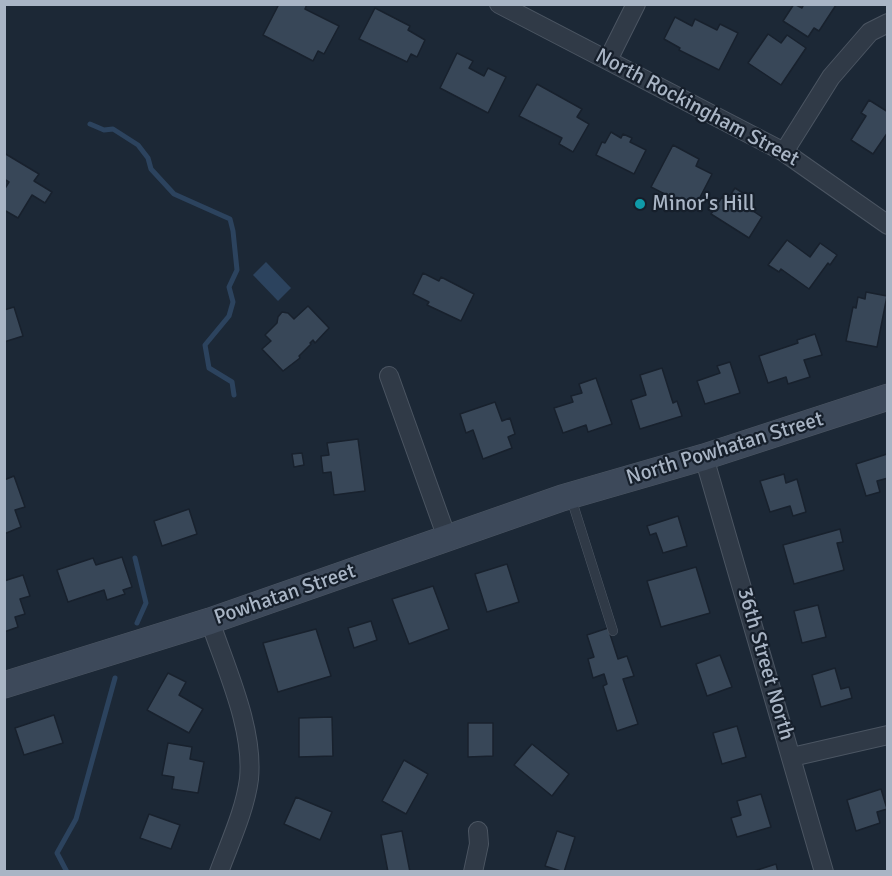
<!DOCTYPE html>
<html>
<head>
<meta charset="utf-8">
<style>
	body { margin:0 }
	#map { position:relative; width:892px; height:876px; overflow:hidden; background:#1c2836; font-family:Signika,sans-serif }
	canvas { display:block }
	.frame { position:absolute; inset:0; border:6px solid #a9b5c5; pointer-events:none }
</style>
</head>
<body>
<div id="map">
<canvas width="892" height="876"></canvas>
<div class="frame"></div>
</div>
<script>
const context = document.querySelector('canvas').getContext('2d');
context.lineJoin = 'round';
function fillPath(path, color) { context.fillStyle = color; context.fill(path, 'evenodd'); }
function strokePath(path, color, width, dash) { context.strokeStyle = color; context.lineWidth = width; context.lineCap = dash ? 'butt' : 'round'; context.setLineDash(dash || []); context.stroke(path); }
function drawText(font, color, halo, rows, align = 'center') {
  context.font = font + ' Signika,sans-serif'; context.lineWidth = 4.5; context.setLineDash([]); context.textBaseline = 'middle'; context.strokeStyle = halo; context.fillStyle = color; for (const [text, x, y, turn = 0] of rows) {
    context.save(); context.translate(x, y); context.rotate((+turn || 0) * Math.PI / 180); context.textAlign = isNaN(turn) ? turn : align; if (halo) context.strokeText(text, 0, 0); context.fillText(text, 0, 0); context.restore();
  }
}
fillPath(new Path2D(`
	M 266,262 L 291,288 L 278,301 L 253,275 Z`), '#2c435e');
strokePath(new Path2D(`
	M 90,124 L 104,130 L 113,129 L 138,145 L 148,158 L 151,169 L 174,194 L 230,219 L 233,231 L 237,270 L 229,287 L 233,302 L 229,316 L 205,345 L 209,368 L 232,382 L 234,395
	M 135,558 L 146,603 L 137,623
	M 67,872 L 57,853 L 76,819 L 115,678`), '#2c435e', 5);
const building = new Path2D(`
	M 279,4 L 307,4 L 305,9 L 339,26 L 324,54 L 318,51 L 313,61 L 263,35 Z
	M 794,4 L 802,8 L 804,4 L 836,5 L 819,31 L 814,28 L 808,37 L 783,21 Z
	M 375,8 L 410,26 L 408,30 L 425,40 L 417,57 L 411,54 L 407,62 L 359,39 Z
	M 675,17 L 692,26 L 695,19 L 717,30 L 720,24 L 738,33 L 719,70 L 679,50 L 680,48 L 664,39 Z
	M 768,34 L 781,43 L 787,35 L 806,48 L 781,85 L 748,63 Z
	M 457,53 L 473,61 L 469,68 L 484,76 L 488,68 L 506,77 L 488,113 L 440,88 Z
	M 537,84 L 582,109 L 577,117 L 589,124 L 573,152 L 559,144 L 562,138 L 519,116 Z
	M 869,100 L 888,112 L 888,132 L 873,154 L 851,140 L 866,116 L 861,113 Z
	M 611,132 L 621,138 L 623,134 L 632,138 L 630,142 L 646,150 L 634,174 L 596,155 L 602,142 L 605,143 Z
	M 673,145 L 699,159 L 696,166 L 712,174 L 694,209 L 651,187 Z
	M 4,153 L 39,174 L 34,181 L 52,192 L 45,203 L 32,195 L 18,218 L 4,210 L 4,190 L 9,182 L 4,179 Z
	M 735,188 L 746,195 L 741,203 L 762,217 L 749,238 L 711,214 L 722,197 L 727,200 Z
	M 787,240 L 810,257 L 820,243 L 837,255 L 830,265 L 828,263 L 809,289 L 781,269 L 779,272 L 768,265 Z
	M 423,273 L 439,281 L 441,277 L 474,294 L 461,321 L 427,305 L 429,302 L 413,294 Z
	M 866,292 L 887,296 L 877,347 L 846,341 L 853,307 L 856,308 L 858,297 L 865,299 Z
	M 308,306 L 329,328 L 315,343 L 313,340 L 310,343 L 311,344 L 299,356 L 300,358 L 283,371 L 262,349 L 271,341 L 265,335 L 277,323 L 278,317 L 282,312 L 288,313 L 294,319 Z
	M 14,307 L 23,336 L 4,342 L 4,310 Z
	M 815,334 L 822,355 L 804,360 L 810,377 L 788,384 L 786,377 L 768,383 L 759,356 L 798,343 L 797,340 Z
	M 730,362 L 740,393 L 705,404 L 697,381 L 720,373 L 717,366 Z
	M 662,368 L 673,403 L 677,401 L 682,416 L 640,429 L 631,400 L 646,395 L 640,375 Z
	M 596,378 L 612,424 L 588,432 L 586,425 L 563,433 L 554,408 L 573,402 L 571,396 L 582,393 L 579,384 Z
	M 495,402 L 502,421 L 510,418 L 515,434 L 508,437 L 512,448 L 483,459 L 473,430 L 466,433 L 460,414 Z
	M 358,439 L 365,491 L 334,495 L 331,472 L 323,473 L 321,456 L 329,455 L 327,443 Z
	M 302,453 L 304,465 L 294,467 L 292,454 Z
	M 887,454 L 888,478 L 877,481 L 880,492 L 866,496 L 856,464 Z
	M 784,474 L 786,483 L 797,479 L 806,512 L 793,516 L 790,506 L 770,512 L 760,481 Z
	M 14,476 L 25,507 L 15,510 L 21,527 L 4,534 L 4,480 Z
	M 189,509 L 197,534 L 162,546 L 154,521 Z
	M 678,516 L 687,546 L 663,553 L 656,533 L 650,535 L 647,526 Z
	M 840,529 L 843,542 L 837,543 L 844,570 L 794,584 L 783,545 Z
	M 122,557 L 132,587 L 123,590 L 125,594 L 107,600 L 104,590 L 68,602 L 57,570 L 93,558 L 96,565 Z
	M 507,564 L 519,602 L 487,612 L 475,574 Z
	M 696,567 L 710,613 L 661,627 L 647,581 Z
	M 23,575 L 30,596 L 20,599 L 25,614 L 15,617 L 18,627 L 4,632 L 4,581 Z
	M 433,586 L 449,629 L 409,644 L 392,599 Z
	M 818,605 L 826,637 L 802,643 L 794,611 Z
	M 371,621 L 377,640 L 354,648 L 348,628 Z
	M 608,628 L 618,659 L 627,656 L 634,676 L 623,679 L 638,724 L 617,731 L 603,686 L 607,684 L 604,674 L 593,678 L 588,659 L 594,657 L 587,635 Z
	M 316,629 L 331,676 L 278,692 L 263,643 Z
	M 720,655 L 732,687 L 707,696 L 696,664 Z
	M 835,668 L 841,689 L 849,687 L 852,698 L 821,707 L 812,675 Z
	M 168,673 L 186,682 L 179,695 L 203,709 L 189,733 L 147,710 Z
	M 54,715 L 63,743 L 24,755 L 15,728 Z
	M 332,717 L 333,756 L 299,757 L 299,718 Z
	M 468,723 L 493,723 L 493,756 L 468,757 Z
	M 737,726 L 746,757 L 722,764 L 713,733 Z
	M 168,743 L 192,747 L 190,759 L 204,762 L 198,793 L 172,789 L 174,777 L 162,775 Z
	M 532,744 L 569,774 L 552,796 L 514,765 Z
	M 404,760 L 428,774 L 406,814 L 382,801 Z
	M 881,789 L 887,809 L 877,812 L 880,823 L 856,831 L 847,800 Z
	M 761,794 L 771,827 L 737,837 L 731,818 L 741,815 L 737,801 Z
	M 296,797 L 332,812 L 320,840 L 284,824 Z
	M 149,814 L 180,825 L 171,849 L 140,838 Z
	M 402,831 L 410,872 L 388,872 L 381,835 Z
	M 557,831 L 575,837 L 564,872 L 545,866 Z
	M 776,864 L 778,872 L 751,872 Z`);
fillPath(building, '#384758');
strokePath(building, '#18212d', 1.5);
const lane = new Path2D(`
	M 571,498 L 613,631`);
const street = new Path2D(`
	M 499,4 L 784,152 L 888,225
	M 608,60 L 636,4
	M 784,152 L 831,77 L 870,32 L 888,23
	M 389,376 L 447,538
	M 704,457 L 824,872
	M 210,621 C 226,669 254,728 249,779 C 245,810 230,842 219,872
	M 792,757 L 888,735
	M 473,872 L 479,844 L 478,831`);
const secondary = new Path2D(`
	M 4,685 L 210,621 L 562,498 L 704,457 L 888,397`);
strokePath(lane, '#4b5562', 10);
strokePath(street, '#4b5562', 20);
strokePath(secondary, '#4b5562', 27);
strokePath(lane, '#303a47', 9);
strokePath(street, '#303a47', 18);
strokePath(secondary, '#3d495a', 26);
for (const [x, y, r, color] of [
	[640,204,6,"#0f9aa8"]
]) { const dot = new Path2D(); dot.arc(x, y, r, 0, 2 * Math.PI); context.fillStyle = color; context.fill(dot); strokePath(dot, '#161f2b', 2); }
drawText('21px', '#a9b5c5', '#161f2b', [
	["North Rockingham Street",697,108,28],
	["North Powhatan Street",725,449,-17],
	["Powhatan Street",285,595,-19],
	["36th Street North",765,664,74]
]);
drawText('21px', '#a9b5c5', '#161f2b', [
	["Minor's Hill",652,204]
], 'left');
</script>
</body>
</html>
